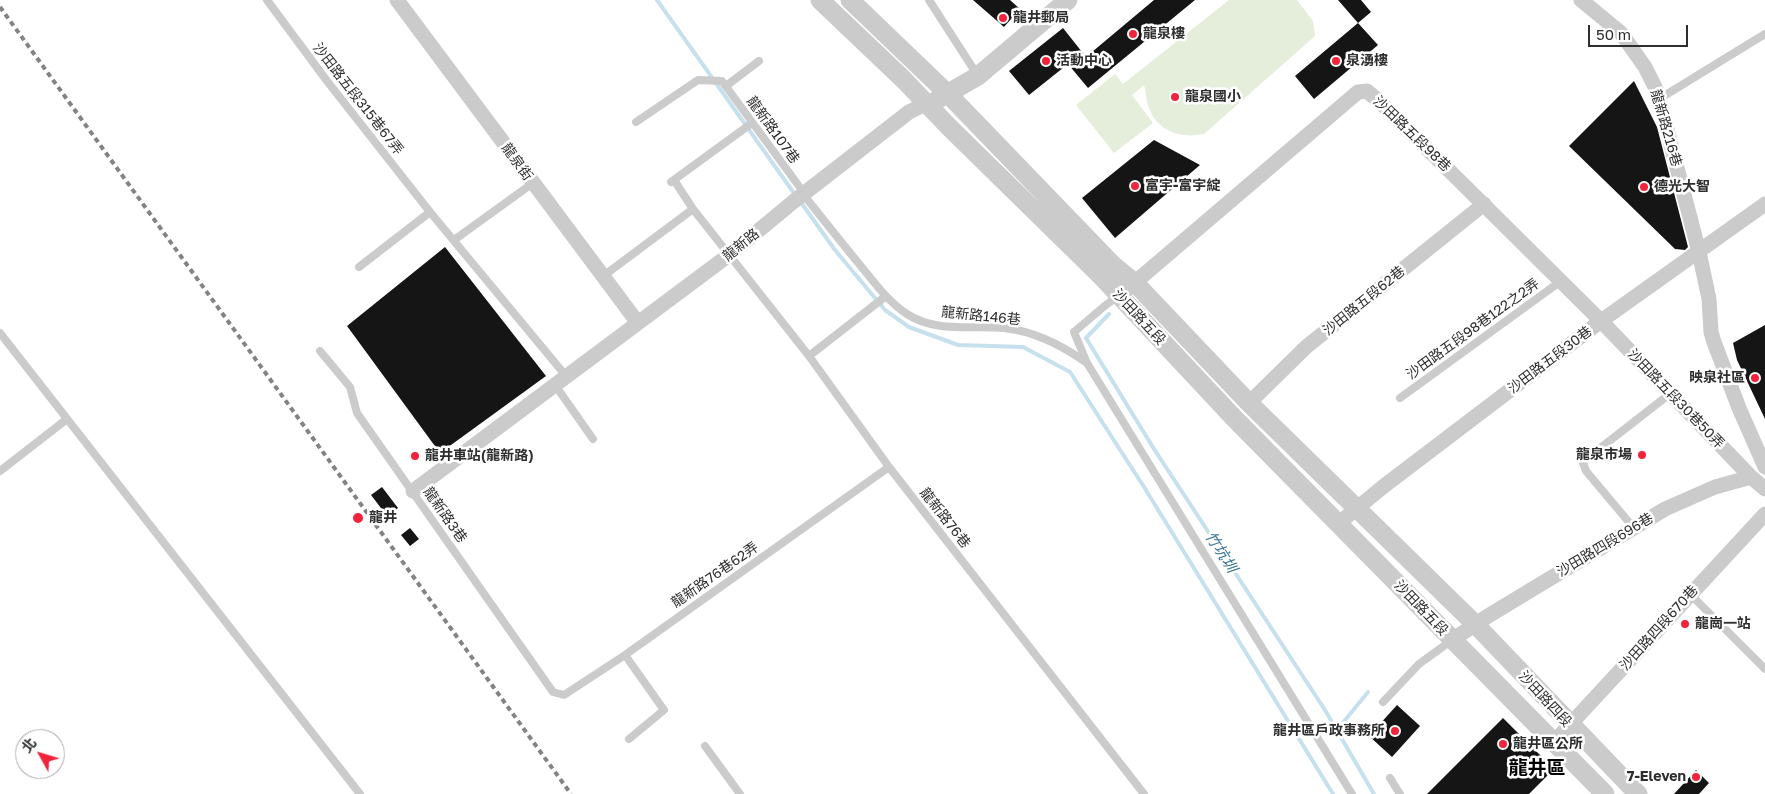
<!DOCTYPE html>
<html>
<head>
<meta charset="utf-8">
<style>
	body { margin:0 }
	#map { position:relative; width:1765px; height:794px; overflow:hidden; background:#fff; font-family:"Golos Text","Noto Sans TC",sans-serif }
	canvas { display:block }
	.north { position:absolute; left:15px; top:729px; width:50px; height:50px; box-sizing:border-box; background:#fff; border:1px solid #ababab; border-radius:50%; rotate:309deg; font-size:14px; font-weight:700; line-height:20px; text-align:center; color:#2e2e2e }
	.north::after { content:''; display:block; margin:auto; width:18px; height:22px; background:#f1243c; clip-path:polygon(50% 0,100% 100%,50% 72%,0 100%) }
	.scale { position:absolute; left:1588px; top:25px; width:100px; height:22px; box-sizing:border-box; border:2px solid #2e2e2e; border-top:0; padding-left:6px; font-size:15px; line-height:18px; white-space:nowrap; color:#2e2e2e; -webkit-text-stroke:4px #fff; paint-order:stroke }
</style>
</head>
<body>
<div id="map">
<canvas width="1765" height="794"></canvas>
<div class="north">北</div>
<div class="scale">50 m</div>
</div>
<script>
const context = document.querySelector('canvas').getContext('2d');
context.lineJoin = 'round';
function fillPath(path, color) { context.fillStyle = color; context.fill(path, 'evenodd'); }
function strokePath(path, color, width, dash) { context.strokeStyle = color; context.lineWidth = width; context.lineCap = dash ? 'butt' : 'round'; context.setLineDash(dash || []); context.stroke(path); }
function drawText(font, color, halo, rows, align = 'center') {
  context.font = font + ' "Golos Text","Noto Sans TC",sans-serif'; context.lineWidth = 5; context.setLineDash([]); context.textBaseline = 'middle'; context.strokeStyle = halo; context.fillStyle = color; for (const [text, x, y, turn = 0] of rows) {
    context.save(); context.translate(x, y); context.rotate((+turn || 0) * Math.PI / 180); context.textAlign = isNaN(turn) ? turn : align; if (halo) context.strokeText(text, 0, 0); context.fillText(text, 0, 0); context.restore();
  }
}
fillPath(new Path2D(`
	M 1229,0 L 1297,0 L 1313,21 L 1315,36 L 1204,134 C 1181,139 1157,131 1149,108 C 1146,100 1146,92 1144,85 L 1132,95 L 1153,123 L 1114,153 L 1076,105 L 1115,74 L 1123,84 Z`), '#e5eddb');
strokePath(new Path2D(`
	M 657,0 L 796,196
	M 800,201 L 835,250 L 885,310 L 909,327 L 958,345 L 1023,347 L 1070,372 L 1144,487 L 1333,794
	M 1109,314 L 1086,338 L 1154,449 L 1325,710 L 1374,794
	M 1337,730 L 1368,692`), '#c6e0ee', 4);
fillPath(new Path2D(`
	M 973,0 L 1010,0 L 1020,9 L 1004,27 Z
	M 1154,0 L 1195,0 L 1088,88 L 1068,64 L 1029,95 L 1009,71 L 1063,28 L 1086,57 Z
	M 1338,0 L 1361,0 L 1371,12 L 1358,23 Z
	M 1358,23 L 1378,45 L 1314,99 L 1295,76 Z
	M 1634,81 L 1657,127 L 1688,247 L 1685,250 L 1675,249 L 1569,146 Z
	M 1154,140 L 1200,165 L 1115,238 L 1082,198 Z
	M 445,247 L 546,376 L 440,453 L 347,326 Z
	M 1765,325 L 1765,419 L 1737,360 L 1733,343 Z
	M 382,487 L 398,508 L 387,516 L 371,495 Z
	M 410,528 L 419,539 L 410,546 L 401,535 Z
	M 1397,705 L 1420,726 L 1392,757 L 1369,736 Z
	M 1503,718 L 1554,769 L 1529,794 L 1427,794 Z
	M 1696,770 L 1709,783 L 1699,794 L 1674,794 Z`), '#151515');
strokePath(new Path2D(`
	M 267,0 L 327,81 L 430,212 L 566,376
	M 929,0 L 978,76
	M 726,86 L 759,61
	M 1659,99 L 1765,34
	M 636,122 L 698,80 L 722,81 L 804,193
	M 674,180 L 693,209 L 809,356 L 889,467 L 1144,794
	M 671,182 L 752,123
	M 803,194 C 822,218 841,242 860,265 C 874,282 888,302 907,314 C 936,333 971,325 1004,328 C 1033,331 1063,346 1087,363
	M 454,240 L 533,183
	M 359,267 L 430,212
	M 602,277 L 693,209
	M 1119,296 L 1107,304 L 1074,332 L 1087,363 L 1352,794
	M 0,333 L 360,794
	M 320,351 L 350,387 L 357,413 L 553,692 L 564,695 L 625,655 L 889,467
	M 809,356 L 886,296
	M 555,385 L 593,439
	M 1400,398 L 1561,281
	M 0,471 L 67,419
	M 1633,527 L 1586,471 L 1583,463 L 1585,460 L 1671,393
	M 1690,594 L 1765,669
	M 625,655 L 664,710 L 629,739
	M 1383,702 L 1419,664 L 1452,640
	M 705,746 L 740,794
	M 1390,778 L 1400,794`), '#cbcbcb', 8);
strokePath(new Path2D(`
	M 397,0 L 638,323
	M 1581,0 L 1621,33 L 1645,67 L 1657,91 L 1699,252 L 1709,299 L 1711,332 L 1714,342 L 1739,408 L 1765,467
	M 1119,296 L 1358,92 L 1367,91 L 1381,103 L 1601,321 L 1751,477
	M 1249,403 L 1306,347 L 1484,204
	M 413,491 L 729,255 L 793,202 L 909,112 L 927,103
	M 1339,523 L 1384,486 L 1601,321 L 1765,204
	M 1452,640 L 1488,616 L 1665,509 L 1715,487 L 1751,477 L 1765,489
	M 1554,742 L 1765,514`), '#cbcbcb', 15);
strokePath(new Path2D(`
	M 820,0 L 903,79 L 949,127 L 1102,277 L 1234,418 L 1605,794
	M 850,0 L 948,94 L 1113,265 L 1135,283 L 1249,403 L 1475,624 L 1638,794
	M 938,99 L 978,76 L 1068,0`), '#cbcbcb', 19);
strokePath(new Path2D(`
	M 0,7 L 571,794`), '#838383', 4, [5, 4]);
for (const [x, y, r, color] of [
	[1003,18,5,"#f1243c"],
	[1133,34,5,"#f1243c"],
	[1046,61,5,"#f1243c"],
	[1336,61,5,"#f1243c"],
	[1175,97,5,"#f1243c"],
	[1135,186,5,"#f1243c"],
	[1644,187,5,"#f1243c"],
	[1755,378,5,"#f1243c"],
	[1642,455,5,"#f1243c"],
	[415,456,5,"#f1243c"],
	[358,518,6,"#f1243c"],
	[1685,624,5,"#f1243c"],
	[1395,731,5,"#f1243c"],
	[1503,744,5,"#f1243c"],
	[1696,777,5,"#f1243c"]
]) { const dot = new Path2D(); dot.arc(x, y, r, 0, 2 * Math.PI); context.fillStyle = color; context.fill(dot); strokePath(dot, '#fff', 2); }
drawText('bold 14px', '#2e2e2e', '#fff', [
	["龍井郵局",1013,18],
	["龍泉樓",1143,34],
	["活動中心",1056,61],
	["泉湧樓",1346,61],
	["龍泉國小",1185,97],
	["富宇-富宇綻",1145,186],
	["德光大智",1654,187],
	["映泉社區",1745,378,"right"],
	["龍泉市場",1632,455,"right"],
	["龍井車站(龍新路)",425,456],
	["龍井",369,518],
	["龍崗一站",1695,624],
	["龍井區戶政事務所",1385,731,"right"],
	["龍井區公所",1513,744],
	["7-Eleven",1686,777,"right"]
], 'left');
drawText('14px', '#2e2e2e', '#fff', [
	["沙田路五段315巷67弄",358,99,52],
	["龍新路216巷",1666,128,74],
	["龍新路107巷",773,130,54],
	["沙田路五段98巷",1412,134,44],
	["龍泉街",517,162,54],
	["龍新路",741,245,-39],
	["沙田路五段62巷",1364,301,-39],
	["龍新路146巷",981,316,6],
	["沙田路五段",1139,317,47],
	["沙田路五段98巷122之2弄",1473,329,-36],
	["沙田路五段30巷",1550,360,-37],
	["沙田路五段30巷50弄",1676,399,46],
	["龍新路3巷",445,515,55],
	["龍新路76巷",945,518,52],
	["沙田路四段696巷",1605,545,-31],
	["龍新路76巷62弄",715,575,-35],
	["沙田路五段",1421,608,46],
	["沙田路四段670巷",1659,628,-48],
	["沙田路四段",1545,699,47]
]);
drawText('italic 15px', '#377596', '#fff', [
	["竹坑圳",1221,552,57]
]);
drawText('bold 19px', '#000', '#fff', [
	["龍井區",1537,768]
]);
</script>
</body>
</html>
